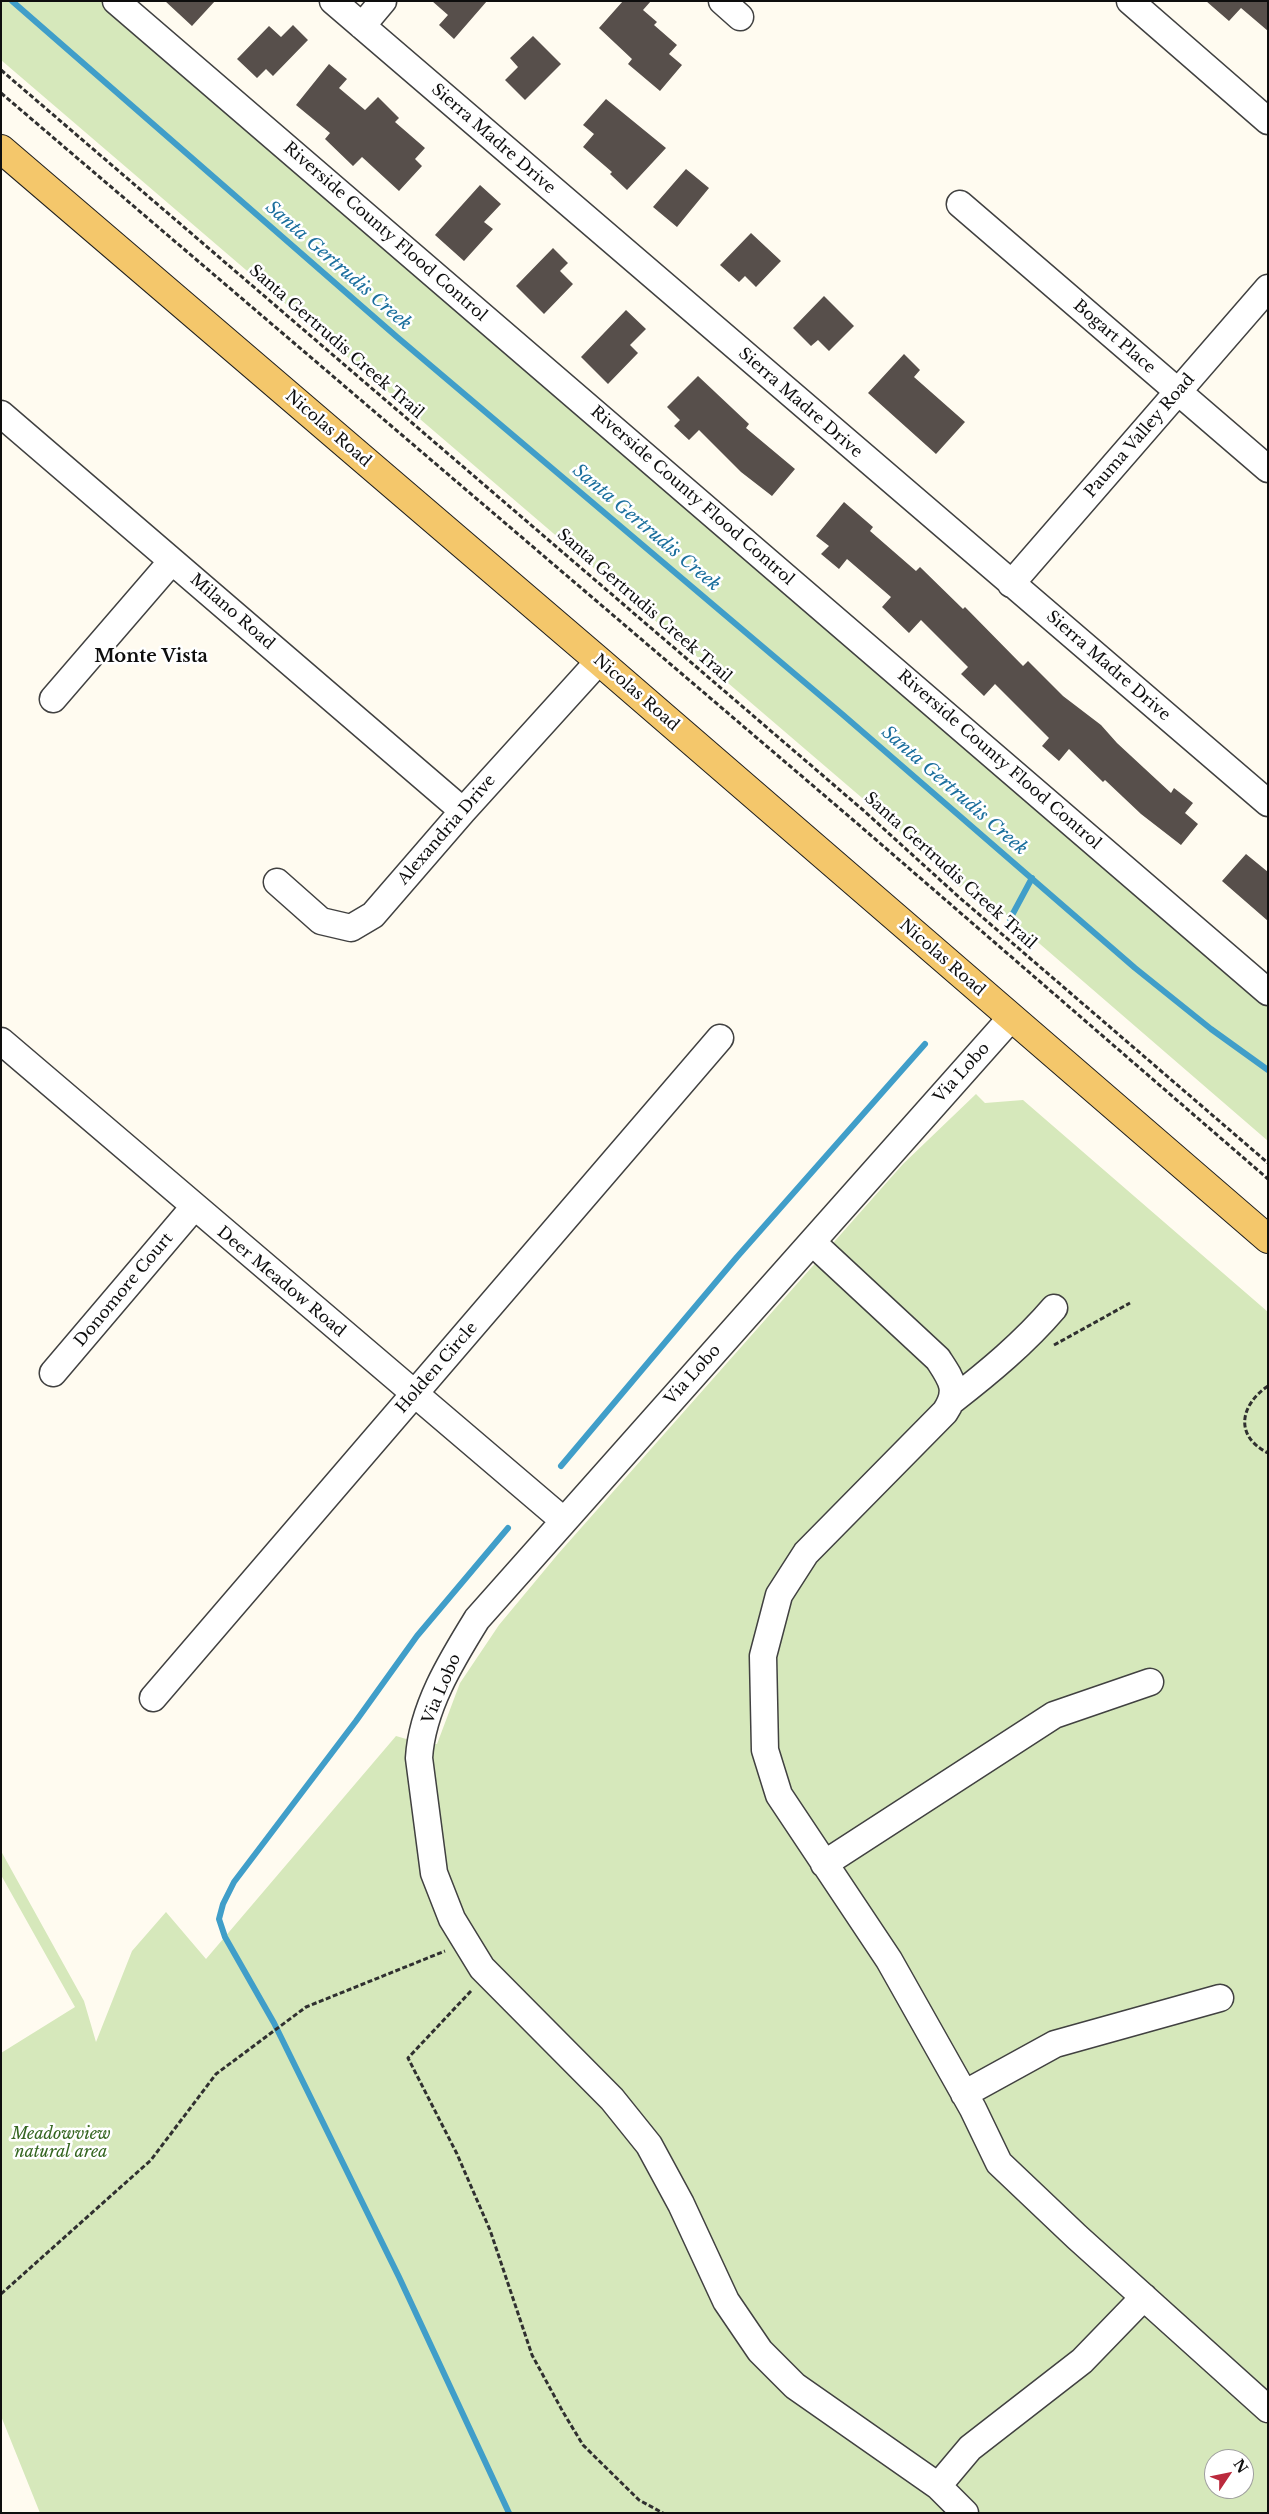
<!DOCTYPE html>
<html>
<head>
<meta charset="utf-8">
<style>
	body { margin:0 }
	#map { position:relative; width:1269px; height:2514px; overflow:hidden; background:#fffbf0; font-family:"Libre Baskerville",serif }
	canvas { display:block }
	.frame { position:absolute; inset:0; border:2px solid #0e0e0e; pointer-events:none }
	.north { position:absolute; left:1204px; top:2449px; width:50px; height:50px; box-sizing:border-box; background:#fff; border:1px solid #9f9f9f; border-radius:50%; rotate:56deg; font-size:14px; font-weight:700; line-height:20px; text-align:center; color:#0e0e0e }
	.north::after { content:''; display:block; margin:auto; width:18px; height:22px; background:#bb2a3d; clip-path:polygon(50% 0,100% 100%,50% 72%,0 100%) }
</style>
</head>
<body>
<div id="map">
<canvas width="1269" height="2514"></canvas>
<div class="frame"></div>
<div class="north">N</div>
</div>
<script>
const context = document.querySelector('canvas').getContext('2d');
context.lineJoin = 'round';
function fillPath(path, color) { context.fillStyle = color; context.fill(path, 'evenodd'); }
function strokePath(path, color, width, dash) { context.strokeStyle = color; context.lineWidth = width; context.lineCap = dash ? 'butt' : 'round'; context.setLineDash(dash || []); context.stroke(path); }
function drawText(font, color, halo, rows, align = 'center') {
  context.font = font + ' "Libre Baskerville",serif'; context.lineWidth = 5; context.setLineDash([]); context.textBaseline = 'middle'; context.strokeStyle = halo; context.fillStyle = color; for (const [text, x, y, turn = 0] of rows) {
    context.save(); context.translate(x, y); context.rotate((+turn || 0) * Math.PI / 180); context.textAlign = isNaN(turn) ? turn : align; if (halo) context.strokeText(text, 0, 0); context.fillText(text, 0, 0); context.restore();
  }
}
fillPath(new Path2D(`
	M 1,1 L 105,1 L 1268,1005 L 1268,1141 L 967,881 L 960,887 L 868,803 L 1,60 Z
	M 976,1094 L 985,1103 L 1023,1100 L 1268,1312 L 1268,2513 L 40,2513 L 1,2416 L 1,2053 L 75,2007 L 1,1875 L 1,1851 L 84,2001 L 96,2042 L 132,1951 L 166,1912 L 206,1959 L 396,1736 L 420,1743 L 437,1744 L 460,1683 L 499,1625 L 558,1554 L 903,1164 ZM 1214,2459 L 1244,2459 L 1244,2489 L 1214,2489 Z`), '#d6e8bb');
strokePath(new Path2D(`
	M 12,1 L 397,337 L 842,714 L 1135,968 L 1211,1029 L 1268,1070
	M 1010,919 L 1032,878
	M 561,1466 L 737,1257 L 925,1044
	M 508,1528 L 417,1636 L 356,1721 L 234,1882 L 223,1904 L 219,1919 L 225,1937 L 274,2023 L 399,2277 L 509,2513`), '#409ec9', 6);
fillPath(new Path2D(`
	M 165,1 L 215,1 L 192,26 Z
	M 432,1 L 487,1 L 454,39 L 439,25 L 448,15 Z
	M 623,1 L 651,1 L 643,10 L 657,22 L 654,25 L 677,45 L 669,54 L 682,65 L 660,91 L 628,64 L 632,59 L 599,28 Z
	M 1206,1 L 1268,1 L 1268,31 L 1241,8 L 1229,21 Z
	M 293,25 L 308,40 L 273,76 L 266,69 L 257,78 L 237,59 L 269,26 L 281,37 Z
	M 533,36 L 561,64 L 525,100 L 505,80 L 518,67 L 510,58 Z
	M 329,64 L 347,79 L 339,88 L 365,110 L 378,97 L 399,118 L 395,122 L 425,148 L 415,159 L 422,166 L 399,191 L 362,157 L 353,166 L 325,139 L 330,133 L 296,105 Z
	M 606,99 L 666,148 L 627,190 L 610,174 L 612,172 L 583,147 L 594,134 L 583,125 Z
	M 686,169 L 709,188 L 677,227 L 653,207 Z
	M 480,185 L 501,204 L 484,222 L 493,229 L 464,261 L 435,235 Z
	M 751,233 L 781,261 L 756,287 L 745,276 L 739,282 L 720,265 Z
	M 553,248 L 568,263 L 560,271 L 573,284 L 544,314 L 516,286 Z
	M 824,296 L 854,326 L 829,351 L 818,340 L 811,346 L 793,328 Z
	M 626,310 L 646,329 L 630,345 L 638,353 L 608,384 L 581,357 Z
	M 904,354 L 920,370 L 914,377 L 965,422 L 936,454 L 868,393 Z
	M 698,376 L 749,424 L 746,428 L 795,469 L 772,496 L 741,472 L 699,430 L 689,440 L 674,426 L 680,420 L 667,407 Z
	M 844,502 L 873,527 L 870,531 L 916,571 L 920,567 L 963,609 L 965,607 L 1023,666 L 1028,661 L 1063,696 L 1101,725 L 1117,743 L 1171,793 L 1174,788 L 1193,803 L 1185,813 L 1198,824 L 1181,845 L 1141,814 L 1105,780 L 1103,782 L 1069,749 L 1059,761 L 1042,746 L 1049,738 L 995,684 L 984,696 L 961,674 L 968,667 L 921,620 L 909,633 L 882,607 L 891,597 L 847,559 L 839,569 L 821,554 L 829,546 L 816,536 Z
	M 1246,854 L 1268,872 L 1268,921 L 1222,881 Z`), '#574f4b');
const minor = new Path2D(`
	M 116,1 L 1268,992
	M 333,1 L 1268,803
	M 722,1 L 740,17
	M 1130,1 L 1268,121
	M 362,26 L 383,1
	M 960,204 L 1268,469
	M 1,414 L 463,811
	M 1011,584 L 1268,288
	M 53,699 L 172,561
	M 277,882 L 321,921 L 351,928 L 373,915 L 463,811 L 599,661
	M 1,1041 L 563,1520
	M 812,1242 L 938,1359 C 951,1379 960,1390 945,1412 L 806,1553 L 779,1595 L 763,1656 L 765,1750 L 779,1795 L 889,1960 L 973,2109 L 999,2163 L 1077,2237 L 1268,2409
	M 53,1373 L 194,1207
	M 953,1400 C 989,1372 1024,1343 1054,1308
	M 153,1698 L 720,1038
	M 824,1864 L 1054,1715 L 1150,1682
	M 964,2094 L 1055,2044 L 1220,1998
	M 938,2486 L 795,2386 L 760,2351 L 726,2301 L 681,2204 L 649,2145 L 612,2099 L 482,1968 L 452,1919 L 434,1873 L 419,1758 C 422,1708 451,1661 477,1619 L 1011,1018
	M 965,2513 L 938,2486 L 970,2448 L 1082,2361 L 1144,2297`);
const major = new Path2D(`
	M 1,149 L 599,661 L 1268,1239`);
strokePath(minor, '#414141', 29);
strokePath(major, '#1f1f1f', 30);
strokePath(new Path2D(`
	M 1,70 L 863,810 L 960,898 L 1268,1163
	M 1,93 L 852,819 L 1268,1179
	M 1054,1345 L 1130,1303
	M 1268,1386 C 1240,1405 1234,1436 1268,1453
	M 471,1991 L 408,2058 L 457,2154 L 490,2230 L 532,2355 L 563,2412 L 583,2445 L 639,2500 L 663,2513
	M 1,2294 L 151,2160 L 216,2074 L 306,2007 L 445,1951`), '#303030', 3, [5, 2.5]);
strokePath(minor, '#fff', 26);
strokePath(major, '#f4c76b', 28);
drawText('16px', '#0e0e0e', '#fff', [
	["Sierra Madre Drive",493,139,41],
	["Riverside County Flood Control",385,232,41],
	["Bogart Place",1114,337,41],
	["Santa Gertrudis Creek Trail",336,342,41],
	["Sierra Madre Drive",800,403,41],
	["Nicolas Road",328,429,41],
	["Pauma Valley Road",1140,436,-49],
	["Riverside County Flood Control",692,496,41],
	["Santa Gertrudis Creek Trail",644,606,41],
	["Milano Road",232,612,41],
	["Sierra Madre Drive",1108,666,41],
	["Nicolas Road",636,693,41],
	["Riverside County Flood Control",999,760,41],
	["Alexandria Drive",447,830,-49],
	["Santa Gertrudis Creek Trail",950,871,42],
	["Nicolas Road",942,958,41],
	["Via Lobo",962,1073,-48],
	["Deer Meadow Road",281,1282,40],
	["Donomore Court",124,1290,-50],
	["Holden Circle",437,1368,-49],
	["Via Lobo",693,1375,-48],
	["Via Lobo",442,1689,-67]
]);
drawText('italic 16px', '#346520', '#fff', [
	["Meadowview",61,2134],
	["natural area",61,2152]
]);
drawText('italic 18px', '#1b6f9d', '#fff', [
	["Santa Gertrudis Creek",338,266,41],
	["Santa Gertrudis Creek",646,528,40],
	["Santa Gertrudis Creek",954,791,41]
]);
drawText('bold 18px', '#0e0e0e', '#fff', [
	["Monte Vista",151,657]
]);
</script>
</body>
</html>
